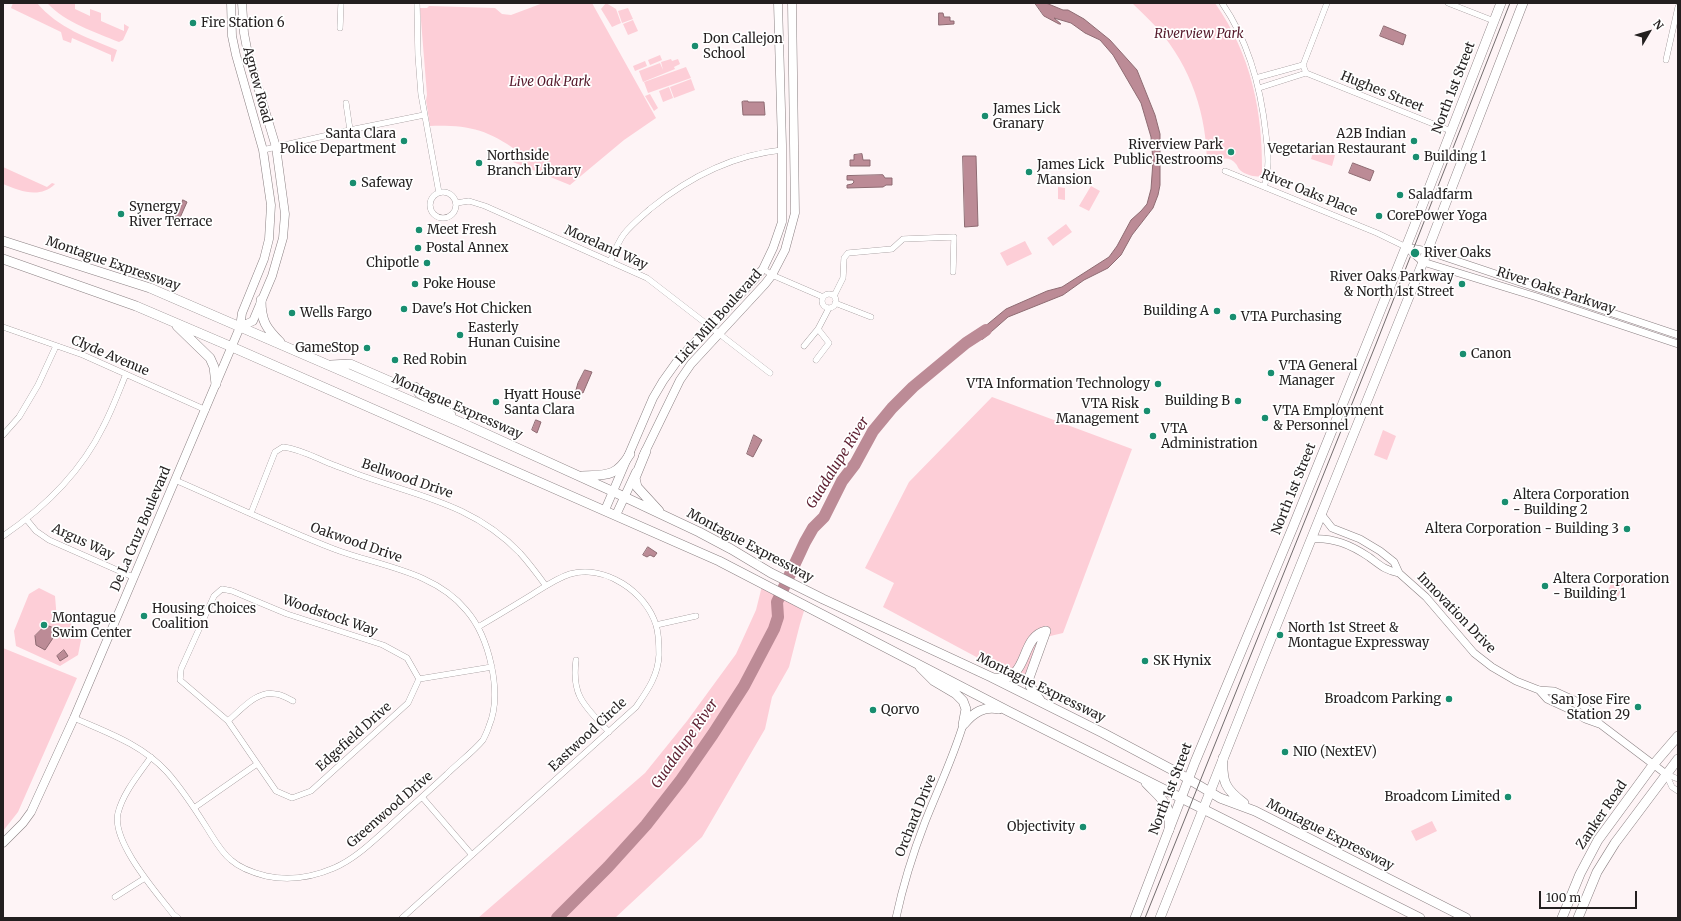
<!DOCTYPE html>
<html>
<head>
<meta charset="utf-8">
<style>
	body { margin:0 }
	#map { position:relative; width:1681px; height:921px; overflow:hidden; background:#fef4f6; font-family:Merriweather,serif }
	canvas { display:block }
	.frame { position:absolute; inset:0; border:4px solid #231f1f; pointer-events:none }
	.north { position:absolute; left:1629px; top:12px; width:40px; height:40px; -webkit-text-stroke:3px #fff; paint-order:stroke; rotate:52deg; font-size:11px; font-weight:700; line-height:16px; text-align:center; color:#231f1f }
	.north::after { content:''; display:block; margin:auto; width:14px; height:18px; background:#231f1f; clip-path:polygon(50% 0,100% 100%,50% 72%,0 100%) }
	.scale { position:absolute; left:1539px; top:891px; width:98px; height:18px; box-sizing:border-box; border:2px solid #231f1f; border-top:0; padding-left:5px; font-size:12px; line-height:14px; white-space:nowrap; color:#231f1f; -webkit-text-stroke:3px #fff; paint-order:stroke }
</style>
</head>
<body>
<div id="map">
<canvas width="1681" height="921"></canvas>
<div class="frame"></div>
<div class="north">N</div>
<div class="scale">100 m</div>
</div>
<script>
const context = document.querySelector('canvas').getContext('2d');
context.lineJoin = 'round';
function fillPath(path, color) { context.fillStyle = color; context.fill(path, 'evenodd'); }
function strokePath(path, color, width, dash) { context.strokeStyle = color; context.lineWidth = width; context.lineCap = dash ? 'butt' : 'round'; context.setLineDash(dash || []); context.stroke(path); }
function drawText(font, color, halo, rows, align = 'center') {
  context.font = font + ' Merriweather,serif'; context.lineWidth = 3.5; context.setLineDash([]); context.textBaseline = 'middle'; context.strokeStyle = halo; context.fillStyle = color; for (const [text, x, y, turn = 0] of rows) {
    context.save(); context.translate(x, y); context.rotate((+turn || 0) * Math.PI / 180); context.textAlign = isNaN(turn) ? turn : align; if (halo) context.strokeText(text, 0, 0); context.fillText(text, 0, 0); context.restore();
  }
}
fillPath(new Path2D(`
	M 13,3 L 37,3 C 58,28 88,38 117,50 L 113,62 L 111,61 L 111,55 L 72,38 L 71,43 L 63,40 L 61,32 L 11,8 Z
	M 47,3 L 75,3 L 75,9 L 90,16 L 90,9 L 101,13 L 101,21 L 124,31 L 124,24 L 129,27 L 123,40 L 119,42 C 95,32 66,23 47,3 Z
	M 543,3 L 592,3 L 656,118 L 624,140 L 570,185 L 513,162 L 517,151 C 487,129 467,125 430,126 L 426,100 L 427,95 L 420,8 L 427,8 L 429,6 L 495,8 L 502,14 L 511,15 Z
	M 606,3 L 616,9 L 621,23 L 612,27 L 601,9 Z
	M 1132,3 L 1215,3 C 1251,54 1263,112 1262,173 L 1261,176 C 1256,178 1243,174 1239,169 C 1238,168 1237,165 1236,164 C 1229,155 1217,158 1211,167 L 1207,165 C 1207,115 1191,67 1158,29 C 1150,20 1141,12 1132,3 Z
	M 628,8 L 633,19 L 622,23 L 618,11 Z
	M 633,20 L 638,31 L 628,35 L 623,24 Z
	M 660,55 L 662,60 L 650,65 L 648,60 Z
	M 671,59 L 672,61 L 678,59 L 680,64 L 674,67 L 675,69 L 643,82 L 639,71 L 660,63 L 663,70 L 661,62 Z
	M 645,61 L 647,66 L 635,71 L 633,66 Z
	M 686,67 L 691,78 L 648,93 L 644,82 Z
	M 691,79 L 695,90 L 674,98 L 670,87 Z
	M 669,87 L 673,98 L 663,102 L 659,91 Z
	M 650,94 L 658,108 L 654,111 L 645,96 Z
	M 1316,147 L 1335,155 L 1332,166 L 1311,159 L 1314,148 Z
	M 3,167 L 47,187 L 52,183 L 55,184 C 40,199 20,191 3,184 Z
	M 1091,186 L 1100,191 L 1089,211 L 1079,206 Z
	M 1058,187 L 1065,188 L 1065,200 L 1058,199 Z
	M 1066,224 L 1072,232 L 1053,246 L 1047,238 Z
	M 1025,241 L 1032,254 L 1007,266 L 1000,253 Z
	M 992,397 L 1132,449 L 1063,633 L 1046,637 L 1023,682 L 883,607 L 894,583 L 865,568 L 909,482 Z
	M 1383,430 L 1396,436 L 1387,460 L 1374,455 Z
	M 1613,579 L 1624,583 L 1616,602 L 1605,598 Z
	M 762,586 L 804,611 L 800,624 L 789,667 L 772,697 L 765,729 L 702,837 L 615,918 L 478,918 L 645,773 L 687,721 L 736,654 L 756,610 Z
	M 39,588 L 55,596 L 57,620 L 66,616 L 81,640 L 78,655 L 60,666 L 16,646 L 14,631 L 29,594 Z
	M 3,648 L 77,678 L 18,812 L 3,831 Z
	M 1432,821 L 1437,831 L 1416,841 L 1411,831 Z`), '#fdced7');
const water = new Path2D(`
	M 1035,3 L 1046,3 L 1063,10 L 1068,10 L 1084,19 L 1110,40 L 1137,70 L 1155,115 L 1160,134 L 1160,185 L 1158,195 L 1153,208 L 1132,235 L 1121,255 L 1108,268 L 1084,280 L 1063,295 L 1008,317 L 983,339 L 973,341 L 972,337 L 1006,309 L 1047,291 L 1062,287 L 1109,257 L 1117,246 L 1131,220 L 1141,211 L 1147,204 L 1151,189 L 1153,161 L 1151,137 L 1141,103 L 1113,55 L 1100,40 L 1085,33 L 1071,23 L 1054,18 L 1061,24 L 1059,24 L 1044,16 Z
	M 939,13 L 943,13 L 944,17 L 950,17 L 950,21 L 954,21 L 954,24 L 939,25 Z
	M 1384,26 L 1406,35 L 1403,45 L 1380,36 Z
	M 744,101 L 748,101 L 748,102 L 764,102 L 765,115 L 743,115 L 742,102 Z
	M 862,154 L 863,160 L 870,160 L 870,166 L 850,166 L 850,160 L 854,160 L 854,155 Z
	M 963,156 L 976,156 L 978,226 L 965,227 Z
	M 1353,163 L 1374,171 L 1370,181 L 1349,173 Z
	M 883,175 L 885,178 L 892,178 L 892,185 L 886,185 L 883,187 L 847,188 L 847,185 L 852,184 L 854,182 L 853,180 L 847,180 L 847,176 Z
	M 183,200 L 187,202 L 179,220 L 174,217 C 177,212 173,207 181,205 Z
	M 585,370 L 592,372 L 583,393 L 576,390 L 578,383 Z
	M 536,420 L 541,422 L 537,433 L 532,430 Z
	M 754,435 L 762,440 L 753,457 L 747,454 Z
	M 648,547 L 657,553 L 654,557 L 650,555 L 647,557 L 643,555 Z
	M 46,625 L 54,628 L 53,638 L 45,650 L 36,645 L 35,636 Z
	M 64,650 L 68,656 L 60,661 L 57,656 Z`);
fillPath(water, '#bc8b96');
strokePath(water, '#8e6b72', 1);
strokePath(new Path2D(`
	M 557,918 L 608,867 L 646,825 L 681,780 L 713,734 L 744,686 L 774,629 L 778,617 L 777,602 L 805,542 L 813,528 L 824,517 L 842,481 L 855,464 L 873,431 L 892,408 L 913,387 L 966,343 L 986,330`), '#bc8b96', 12);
const minor = new Path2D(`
	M 417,3 L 418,55 L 421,94 L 439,193
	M 1222,3 C 1249,42 1261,88 1266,135 C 1268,153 1270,169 1264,187
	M 1448,3 L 1494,21
	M 340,28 L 341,3
	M 1666,60 L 1678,7
	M 1303,65 L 1306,73 L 1451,131
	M 1303,65 L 1327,3
	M 1256,78 L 1303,65
	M 1259,88 L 1306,73
	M 346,103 L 350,130
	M 263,150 L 350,130 L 424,115
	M 1225,171 L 1377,233 L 1406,247
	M430 205a13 13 0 1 1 26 0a13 13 0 1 1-26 0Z
	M 456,203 L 469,201 L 485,206 L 647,278 L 770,373
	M 610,262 C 614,252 618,242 624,234 C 631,225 641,217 650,209 C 688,178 733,155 782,150
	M 763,269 L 772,275 L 823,297
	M822 301a7 7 0 1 1 14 0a7 7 0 1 1-14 0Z
	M 834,296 L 843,278 L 844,258 L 848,253 L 892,249 L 903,239 L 954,237 L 953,272
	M 835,303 L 871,317
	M 3,327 L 83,355 L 206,410
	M 804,346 L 818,329 L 829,308
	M 816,360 L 829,343 L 818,329
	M 3,435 L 19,417 L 38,385 L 56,346
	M 251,513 L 275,452 L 283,447 C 299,449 312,456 326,462 C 336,466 347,470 357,474 C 417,496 473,504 520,553 C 529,563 538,575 546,586
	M 27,520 L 36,531 L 49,540 L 133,577
	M 3,536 C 44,508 81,472 103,427 C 112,410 119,391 126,374
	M 222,589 L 232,591 L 287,614 L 383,645 L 407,658 L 419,679 L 408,703 L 311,791 L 292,798 L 276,791 L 228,721 L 180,680 L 181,669 L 214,596 Z
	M 656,625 L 696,616
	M 576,660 C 571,697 586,707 609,732
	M 419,679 L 492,667
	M 74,718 C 108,733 141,744 167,772 C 182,789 195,809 207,828 C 214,839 221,852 231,860 C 240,868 254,873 266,876 C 289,881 313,877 334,868 C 355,859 372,842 389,827 C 408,809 428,792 447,774 C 458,763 473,752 483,740 C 485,736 488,730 489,726 C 503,693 489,636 466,610 C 434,571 378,566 334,549 C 280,528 228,503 175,480
	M 228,721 C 241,710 257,690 275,694 C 281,694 287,698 293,701
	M 151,757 C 139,774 123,793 118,813 C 111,841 156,892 173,914 L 178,918
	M 1666,774 L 1672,787 L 1678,791
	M 1666,774 L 1678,779
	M 422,797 L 472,855
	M 194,808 L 257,764
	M 115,897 L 145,878
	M 402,918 L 636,707 C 647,691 658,676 659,655 C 659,646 659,634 656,625 C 646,592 605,564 570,574 C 557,578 544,587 533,594 C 515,605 497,616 478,627`);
const tertiary = new Path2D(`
	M 1406,247 L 1423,262 L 1537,297 L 1678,344
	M 1406,247 L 1427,251 L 1678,335
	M 1321,514 L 1332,528 L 1360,539 L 1380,551 L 1394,562 L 1399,573 L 1426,597 L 1474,653 L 1492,667 L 1516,681 L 1539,690 L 1554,691 L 1576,701 L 1588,709 L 1600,724 L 1666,774
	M 1311,539 C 1333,537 1351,545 1369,557 C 1381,566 1385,570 1399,573
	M 1539,690 L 1547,699 L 1573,711 L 1585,719 L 1599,724
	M 896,918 C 903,885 913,853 925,822 C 938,789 953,758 963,725`);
const secondary = new Path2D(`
	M 240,327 L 253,321 L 272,276 L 283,238 L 285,214 L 276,147 L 248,54 L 244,33 L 242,3
	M 643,456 L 680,380 L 691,364 L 765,284 L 772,275 L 785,250 L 795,213 L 792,3
	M 605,510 L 653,398 L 663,381 L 678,360 L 751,283 L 763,269 L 773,248 L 782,222 L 782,145 L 778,3
	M 616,515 L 636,472
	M 3,843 L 23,823 L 31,812 L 74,718 L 240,327 L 242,313 L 264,259 L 269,239 L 271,205 L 263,150 L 236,55 L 232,36 L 231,3`);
const primary = new Path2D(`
	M 1135,918 L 1195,762 L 1293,527 L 1412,232 L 1501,3
	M 1160,918 L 1258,671 L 1423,262 L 1523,3
	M 1562,918 L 1580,874 L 1598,840 L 1653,765 L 1678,736
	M 1578,918 L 1597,872 L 1615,843 L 1678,759`);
const trunk = new Path2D(`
	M 3,241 L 150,288 L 460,422 L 614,492 L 699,532 L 731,549 L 771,573 L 823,599 L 991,677 L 1103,733 L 1180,774 L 1220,798 L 1255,811 L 1466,918
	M 3,259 L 136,306 L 232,347 L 719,561 L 1008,711 L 1420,918
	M 261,300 C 261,321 266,328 280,342
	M 177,326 L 210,358 L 214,367 L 216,384
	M 331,365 L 350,364 L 396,384 L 403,382
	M 415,387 L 419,393 L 435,402 L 451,415
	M 646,451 L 635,478 L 637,487 L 659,511
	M 582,476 C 607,475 616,477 630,454
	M 920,667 L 934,681 L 956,694 L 963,701 L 966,709 L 963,725
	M 994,678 C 1031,683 1018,637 1046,631
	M 1040,700 L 1030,686 L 1029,678 L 1046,631
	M 964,724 C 974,712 984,706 999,709
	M 1223,758 C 1222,782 1225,789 1244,803
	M 1146,783 C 1163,801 1172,804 1169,830`);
strokePath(minor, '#8b8183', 6);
strokePath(tertiary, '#8b8183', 8);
strokePath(secondary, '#8b8183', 9);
strokePath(primary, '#8b8183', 10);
strokePath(trunk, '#8b8183', 10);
strokePath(minor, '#fff', 5.5);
strokePath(tertiary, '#fff', 7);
strokePath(secondary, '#fff', 8);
strokePath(primary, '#fff', 9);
strokePath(trunk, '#fff', 9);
strokePath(new Path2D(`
	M 1145,918 L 1376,344 L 1510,3`), '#726c6d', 1);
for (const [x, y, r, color] of [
	[193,23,4,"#188d6f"],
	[695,46,4,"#188d6f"],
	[985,116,4,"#188d6f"],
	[404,141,4,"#188d6f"],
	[1414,141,4,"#188d6f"],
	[1231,152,4,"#188d6f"],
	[1416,157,4,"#188d6f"],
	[479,163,4,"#188d6f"],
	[1029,172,4,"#188d6f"],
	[353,183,4,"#188d6f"],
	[1400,195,4,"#188d6f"],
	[121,214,4,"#188d6f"],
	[1379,216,4,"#188d6f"],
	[419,230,4,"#188d6f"],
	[418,248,4,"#188d6f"],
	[1415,253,5,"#188d6f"],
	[427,263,4,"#188d6f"],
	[415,284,4,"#188d6f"],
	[1462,284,4,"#188d6f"],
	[404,309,4,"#188d6f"],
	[1217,311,4,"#188d6f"],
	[292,313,4,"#188d6f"],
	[1233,317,4,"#188d6f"],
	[460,335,4,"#188d6f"],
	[367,348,4,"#188d6f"],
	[1463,354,4,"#188d6f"],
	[395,360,4,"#188d6f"],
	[1271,373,4,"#188d6f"],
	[1158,384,4,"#188d6f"],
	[1238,401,4,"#188d6f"],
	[496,402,4,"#188d6f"],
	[1147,411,4,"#188d6f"],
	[1265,418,4,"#188d6f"],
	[1153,436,4,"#188d6f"],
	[1505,502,4,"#188d6f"],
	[1627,529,4,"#188d6f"],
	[1545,586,4,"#188d6f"],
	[144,616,4,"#188d6f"],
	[44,625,4,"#188d6f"],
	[1280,635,4,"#188d6f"],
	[1145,661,4,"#188d6f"],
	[1449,699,4,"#188d6f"],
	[1638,707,4,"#188d6f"],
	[873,710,4,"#188d6f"],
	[1285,752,4,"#188d6f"],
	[1508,797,4,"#188d6f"],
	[1083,827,4,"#188d6f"]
]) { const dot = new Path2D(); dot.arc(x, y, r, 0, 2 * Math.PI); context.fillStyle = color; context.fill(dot); strokePath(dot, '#fff', 1.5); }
drawText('13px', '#231f1f', '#fff', [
	["Fire Station 6",201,23],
	["Don Callejon",703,39],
	["School",703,54],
	["James Lick",993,109],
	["Granary",993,124],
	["Santa Clara",396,134,"right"],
	["Police Department",396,149,"right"],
	["A2B Indian",1406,134,"right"],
	["Vegetarian Restaurant",1406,149,"right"],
	["Riverview Park",1223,145,"right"],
	["Public Restrooms",1223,160,"right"],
	["Northside",487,156],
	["Branch Library",487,171],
	["Building 1",1424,157],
	["James Lick",1037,165],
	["Mansion",1037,180],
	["Safeway",361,183],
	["Saladfarm",1408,195],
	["Synergy",129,207],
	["River Terrace",129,222],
	["CorePower Yoga",1387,216],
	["Meet Fresh",427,230],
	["Postal Annex",426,248],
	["River Oaks",1424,253],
	["Chipotle",419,263,"right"],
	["River Oaks Parkway",1454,277,"right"],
	["& North 1st Street",1454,292,"right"],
	["Poke House",423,284],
	["Dave's Hot Chicken",412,309],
	["Building A",1209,311,"right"],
	["Wells Fargo",300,313],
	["VTA Purchasing",1241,317],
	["Easterly",468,328],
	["Hunan Cuisine",468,343],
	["GameStop",359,348,"right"],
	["Canon",1471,354],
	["Red Robin",403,360],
	["VTA General",1279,366],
	["Manager",1279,381],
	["VTA Information Technology",1150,384,"right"],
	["Hyatt House",504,395],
	["Santa Clara",504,410],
	["Building B",1230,401,"right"],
	["VTA Risk",1139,404,"right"],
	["Management",1139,419,"right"],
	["VTA Employment",1273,411],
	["& Personnel",1273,426],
	["VTA",1161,429],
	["Administration",1161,444],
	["Altera Corporation",1513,495],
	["- Building 2",1513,510],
	["Altera Corporation - Building 3",1619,529,"right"],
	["Altera Corporation",1553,579],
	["- Building 1",1553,594],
	["Housing Choices",152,609],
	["Coalition",152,624],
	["Montague",52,618],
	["Swim Center",52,633],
	["North 1st Street &",1288,628],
	["Montague Expressway",1288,643],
	["SK Hynix",1153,661],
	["Broadcom Parking",1441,699,"right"],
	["San Jose Fire",1630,700,"right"],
	["Station 29",1630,715,"right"],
	["Qorvo",881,710],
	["NIO (NextEV)",1293,752],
	["Broadcom Limited",1500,797,"right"],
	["Objectivity",1075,827,"right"]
], 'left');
drawText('italic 13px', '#55192b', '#fff', [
	["Riverview Park",1199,34],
	["Live Oak Park",550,82]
]);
drawText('13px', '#231f1f', '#fff', [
	["Agnew Road",257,85,75],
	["North 1st Street",1454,88,-69],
	["Hughes Street",1382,92,22],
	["River Oaks Place",1309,193,22],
	["Moreland Way",606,248,24],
	["Montague Expressway",113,264,19],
	["River Oaks Parkway",1556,291,18],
	["Lick Mill Boulevard",719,317,-48],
	["Clyde Avenue",110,356,23],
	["Montague Expressway",457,407,24],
	["Bellwood Drive",407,479,19],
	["North 1st Street",1294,489,-68],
	["De La Cruz Boulevard",141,529,-67],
	["Argus Way",83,542,25],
	["Oakwood Drive",356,543,19],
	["Montague Expressway",750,546,28],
	["Innovation Drive",1456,613,46],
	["Woodstock Way",330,616,19],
	["Montague Expressway",1041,688,26],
	["Eastwood Circle",588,735,-43],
	["Edgefield Drive",354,737,-42],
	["North 1st Street",1171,789,-69],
	["Greenwood Drive",390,810,-41],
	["Zanker Road",1602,815,-56],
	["Orchard Drive",916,816,-68],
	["Montague Expressway",1330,835,27]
]);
drawText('italic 14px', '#602334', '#fff', [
	["Guadalupe River",838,463,-58],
	["Guadalupe River",685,744,-55]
]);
</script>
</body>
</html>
